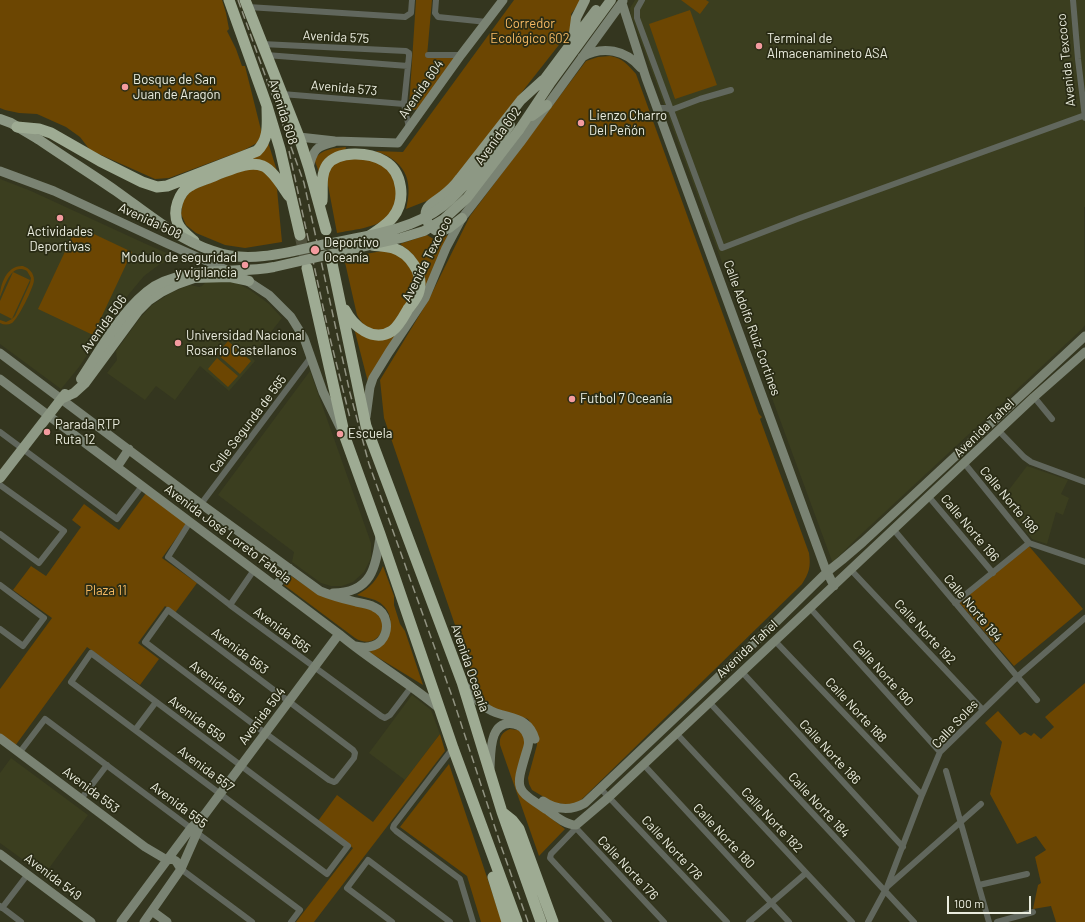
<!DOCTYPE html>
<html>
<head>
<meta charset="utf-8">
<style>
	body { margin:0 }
	#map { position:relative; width:1085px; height:922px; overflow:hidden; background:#34361f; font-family:Barlow,sans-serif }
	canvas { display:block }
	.scale { position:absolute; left:947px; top:896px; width:84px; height:18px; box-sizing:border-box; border:2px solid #ebeddf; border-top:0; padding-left:5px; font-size:12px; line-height:14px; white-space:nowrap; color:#ebeddf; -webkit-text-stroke:3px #2a2c15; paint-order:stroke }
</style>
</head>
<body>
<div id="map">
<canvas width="1085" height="922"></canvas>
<div class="scale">100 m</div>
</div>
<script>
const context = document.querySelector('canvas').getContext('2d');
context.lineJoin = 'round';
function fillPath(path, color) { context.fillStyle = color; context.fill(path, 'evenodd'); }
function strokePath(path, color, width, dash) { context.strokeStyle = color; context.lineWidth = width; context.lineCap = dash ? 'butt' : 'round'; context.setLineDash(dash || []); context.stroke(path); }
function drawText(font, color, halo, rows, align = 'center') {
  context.font = font + ' Barlow,sans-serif'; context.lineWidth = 3.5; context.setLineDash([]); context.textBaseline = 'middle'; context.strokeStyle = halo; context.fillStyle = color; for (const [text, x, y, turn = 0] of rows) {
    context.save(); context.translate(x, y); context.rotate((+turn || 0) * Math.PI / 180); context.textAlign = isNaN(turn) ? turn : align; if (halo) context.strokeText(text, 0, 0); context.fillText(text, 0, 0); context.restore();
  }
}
fillPath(new Path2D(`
	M 635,0 L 1085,0 L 1085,207 L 1084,207 L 1085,325 L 1082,329 L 857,538 L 833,562 L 832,561 L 631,15 L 630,8 Z
	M 0,179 L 31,191 L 146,244 L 178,258 L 160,264 L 144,276 L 129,294 L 79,367 L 61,389 L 0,344 Z
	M 224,281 L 237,283 L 250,290 L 269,304 L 282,318 L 251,357 L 255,361 L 229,391 L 200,366 L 175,400 L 156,386 L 145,400 L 107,373 L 117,360 L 116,351 L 140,318 L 152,305 L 172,292 L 190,285 L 199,287 L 202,286 L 206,282 Z
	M 310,371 L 371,543 L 371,558 L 364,572 L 353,582 L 342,586 L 331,586 L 321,583 L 292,562 L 294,552 L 218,495 Z
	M 1027,466 L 1068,480 L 1061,494 L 1069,498 L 1063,515 L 1056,512 L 1047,544 L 1032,539 L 1002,499 Z
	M 412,695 L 431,710 L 440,734 L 405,780 L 369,753 Z
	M 11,758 L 88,815 L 44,875 L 0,843 L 0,773 Z`), '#3b3e1f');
fillPath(new Path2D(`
	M 0,0 L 222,0 L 226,13 L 229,29 L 227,31 L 236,49 L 242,66 L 245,66 L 261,130 L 261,135 L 257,143 L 244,150 L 169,178 L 155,179 L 90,150 L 80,137 L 66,127 L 37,114 L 19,113 L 5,110 L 0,108 Z
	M 416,0 L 432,0 L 427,56 L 456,58 L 418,109 L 413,110 L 409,107 Z
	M 514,0 L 582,0 L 571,14 L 573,27 L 448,186 L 429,200 L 406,209 C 414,179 404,160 375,151 L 403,152 Z
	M 681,0 L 706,0 L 709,2 L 700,14 Z
	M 690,10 L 717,85 L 675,99 L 649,24 Z
	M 610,56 C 623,58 628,65 636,74 L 759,414 L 762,417 L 760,419 L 809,553 C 811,567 809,573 802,584 L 579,802 L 573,805 L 554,803 L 532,790 L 529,784 L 528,778 L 537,745 L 536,732 L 528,719 L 493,708 L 479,695 L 384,418 L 380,380 L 428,301 L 470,216 L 586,61 L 598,57 Z
	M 268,142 L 277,171 L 243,162 Z
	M 346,147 L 345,151 L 319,172 L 314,159 C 323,149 333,148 346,147 Z
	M 349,158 C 362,159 373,159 384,166 C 401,176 399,206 386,218 C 376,228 351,230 337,233 L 327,180 L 327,176 L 333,164 Z
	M 247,168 L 260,169 L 272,178 L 277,189 L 282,242 L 245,248 L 225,245 L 196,233 L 186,225 L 181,214 L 183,202 L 190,191 Z
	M 77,226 L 132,252 L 93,335 L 38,309 Z
	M 427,235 L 435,240 L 448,235 L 423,295 C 420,269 424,260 400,244 Z
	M 382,251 C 386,252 392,252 397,254 C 412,262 419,282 412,297 C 410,301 406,306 403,310 C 396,321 387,334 372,329 C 364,326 361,322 357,315 L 344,258 Z
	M 23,266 C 29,268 34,273 34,280 C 34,287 18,319 12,323 C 8,325 4,325 0,323 L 0,320 L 6,322 L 12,319 L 0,313 L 0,301 L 13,272 L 30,280 L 12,319 L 15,316 L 30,283 L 31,278 L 27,271 C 11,262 5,286 0,297 C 0,284 7,265 23,266 Z
	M 354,328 L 361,335 L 400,329 L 368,382 Z
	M 228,341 L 251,361 L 240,374 L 217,354 Z
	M 217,358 L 238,376 L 228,387 L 208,369 Z
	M 146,493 L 187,523 L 162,558 L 197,583 L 175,613 L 165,606 L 138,643 L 159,659 L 140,685 L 87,647 L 15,746 L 0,735 L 0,689 L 52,618 L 13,590 L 31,566 L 46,576 L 81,527 L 72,520 L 84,504 L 119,530 Z
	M 1028,545 L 1083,609 L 1014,666 L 958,601 Z
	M 383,566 L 394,596 L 394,605 L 400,624 L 405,631 L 423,685 L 369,652 C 377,649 380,644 385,637 C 395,625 391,607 375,600 C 370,598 363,597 357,595 C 370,588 377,580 383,566 Z
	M 291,576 L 315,592 L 373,610 C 394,623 377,652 355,638 L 284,585 Z
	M 1085,683 L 1085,922 L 1056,922 L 1051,906 L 1033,909 L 1038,885 L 1041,883 L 1035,857 L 1046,850 L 1036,836 L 1017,844 L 990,794 L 1002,742 L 985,723 L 998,711 L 1020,735 L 1025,732 L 1031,736 L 1034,733 L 1041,739 L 1054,727 L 1045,717 Z
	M 510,729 L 518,730 L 525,735 L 521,795 L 565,829 L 539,856 L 500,745 C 499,737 502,732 510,729 Z
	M 440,734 L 445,751 L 314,922 L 296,922 L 353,848 L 318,821 L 337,795 L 373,822 Z
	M 449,764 L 502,922 L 481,922 L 467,876 L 400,827 Z`), '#6c4602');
strokePath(new Path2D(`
	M 300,235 L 307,268`), '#4f513c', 11, [11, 5.5]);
strokePath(new Path2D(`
	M 436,0 L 435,13 L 438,17 L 487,22
	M 642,0 L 637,9 L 637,18 L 722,248 L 800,218 L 1085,115
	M 1073,0 L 1078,59 L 1085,118
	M 248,7 L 405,17 L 411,13 L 412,0
	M 262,44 L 406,51 L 409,53 L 409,56 L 404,104 L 409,128
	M 266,55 L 408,66
	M 428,55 L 461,55
	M 282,94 L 404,104
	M 657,108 L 666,108 L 671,110 L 700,99 L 731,90
	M 1034,397 L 1052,419
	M 999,431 L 1024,457 L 1031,462 L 1085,482
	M 0,432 L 117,519 L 142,486
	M 965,464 L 1029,543 L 1085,562
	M 0,485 L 64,531 L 39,563 L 0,534
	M 929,497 L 993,573
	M 201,504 L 311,357
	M 190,522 L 168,557 L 230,605 L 381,716 L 385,718 L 390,715 L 412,686
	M 894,530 L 1037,700
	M 851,570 L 983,710
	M 0,585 L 44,618 L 23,646 L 0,629
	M 955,603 L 1029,543
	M 230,605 L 254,570
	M 810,608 L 940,752
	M 168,610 L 353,750 L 355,753 L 354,758 L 336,781 L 334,782 L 329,780 L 265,733 L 145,642 Z
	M 775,641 L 922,795
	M 91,653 L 348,846 L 327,874 L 71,682 Z
	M 742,672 L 903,847
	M 709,702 L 914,922
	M 135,730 L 156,702
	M 676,733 L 852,922
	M 453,748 L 394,825 L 393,828 L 396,831 L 460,879 L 473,922
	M 20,752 L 45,719 L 300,910 L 291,922
	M 643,764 L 789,922
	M 946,771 L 989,922
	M 601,789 L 727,922
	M 81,799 L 107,765
	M 576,828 L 664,922
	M 576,828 L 551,854 L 550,858 L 609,922
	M 181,869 L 252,922
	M 979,885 L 1027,874
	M 888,886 L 981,804
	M 0,906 L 21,922
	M 2,908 L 28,874
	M 392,922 L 347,888 L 368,860 L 450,922
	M 749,922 L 806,873
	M 868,922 L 887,887 L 922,795 L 940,752 L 1017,677 L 1085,618
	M 997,922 L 1033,912`), '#61675d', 6);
strokePath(new Path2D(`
	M 622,3 L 646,78 L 825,568 L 834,586
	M 582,57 C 603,45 626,50 641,68
	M 299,137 L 335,141 L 398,143 L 461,55 L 503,0
	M 309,168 C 313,150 316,146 334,142
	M 0,171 L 54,191 L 168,244 L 229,271
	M 243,278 L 269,295 L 291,317 L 304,338 L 323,392 L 340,427
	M 0,353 L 201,504 L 320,591 C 332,596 344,599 356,602 C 362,603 369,604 374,607 C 388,613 390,630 381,641 C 374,648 364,648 355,646
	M 0,379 L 339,634 C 371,661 408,682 440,709
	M 366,417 L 370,387 L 373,378 L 389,352 L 425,298 L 446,248 L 462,218 L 520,143 L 623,1
	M 117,467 L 129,449
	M 276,586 L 289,568
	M 333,593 C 371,593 376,568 380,536
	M 464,685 C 471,693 478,703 488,709 C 506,720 528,714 535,739
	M 0,738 L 145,847 L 167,860 L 172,859 L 176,861 L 181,869
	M 490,768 C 491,753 489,719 514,724 C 520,725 525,730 527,735 C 530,742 528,747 526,753 C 515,790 515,789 547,810 C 555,816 566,825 576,825 L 609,797 L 1034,397 L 1085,352
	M 543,801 C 556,810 571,811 585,803 L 770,628 L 827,572 L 842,560 L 863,542 L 1085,336
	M 0,854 L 91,922
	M 152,911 L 167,922
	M 121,922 L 191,828 L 205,814 L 339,634
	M 144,922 L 181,869 L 203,819`), '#7a8373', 9);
strokePath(new Path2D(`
	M 574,33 L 576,18 L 585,0
	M 540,85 L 596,10
	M 532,116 L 547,105
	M 0,119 L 11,123 L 38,139
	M 519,130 L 551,82 L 611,0
	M 462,218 L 449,228 L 440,232 C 429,229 420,215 430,205 C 433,202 438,199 442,196 C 449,191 455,185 460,178 L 521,100 L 543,80
	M 61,399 L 74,393 L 85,383 L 138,311 L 149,300 L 161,292 L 177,284 L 194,278 L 230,277 L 249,281
	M 0,478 L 65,394`), '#8d9884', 10);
strokePath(new Path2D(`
	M 229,0 L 267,106 L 280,149 L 300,235
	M 245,0 L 299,137 L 309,168 L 326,230
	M 17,127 L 39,129 L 51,133 L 100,161 L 142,182 L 157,187 L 167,186 L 257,151 C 270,138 267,123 267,106
	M 322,201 C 323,189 320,176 327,165 C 338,150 369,152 384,161 C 403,172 406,201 393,217 C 387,225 379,229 371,235
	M 194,241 C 188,236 181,231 178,224 C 172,211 179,192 190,186 C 198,181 208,179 216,175 C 230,170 249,160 263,166 C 273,170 283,188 289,196
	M 332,263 L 366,426 L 462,682 L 502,812 L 541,922
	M 307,268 L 345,437 L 380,534 L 453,748 L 517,922
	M 345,310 C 353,326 373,343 392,331 C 399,326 404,316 408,309 C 412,304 418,297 419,291 C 424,273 409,253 393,248 C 386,246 379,246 372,245
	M 502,812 L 512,820 L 519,829 L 553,922
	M 493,877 L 507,922`), '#9eab93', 11);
strokePath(new Path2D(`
	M 238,0 L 304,183 L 350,393 L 369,464 L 453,699 L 501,846 L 528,922
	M 289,151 L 329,334 L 350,418`), '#919381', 1.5, [8, 4]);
strokePath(new Path2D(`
	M 38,139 C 64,157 90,173 116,191 C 147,213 177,239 213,251 C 229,257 248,258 264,256 C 285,254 306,248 326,244 C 365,236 411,231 443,206 C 470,184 490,152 510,125
	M 81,379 C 101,349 124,306 155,286 C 167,279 184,275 198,273 C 223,269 249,272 274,267 L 401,238 L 424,231 L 444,219 L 467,198 L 519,130`), '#8d9884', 10);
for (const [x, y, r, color] of [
	[759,46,4,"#f49b9f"],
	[125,87,4,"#f49b9f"],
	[581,123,4,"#f49b9f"],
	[60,218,4,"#f49b9f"],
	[315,250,5,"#f49b9f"],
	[245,265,4,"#f49b9f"],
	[178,343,4,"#f49b9f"],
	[572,399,4,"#f49b9f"],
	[47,432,4,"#f49b9f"],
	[340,434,4,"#f49b9f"]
]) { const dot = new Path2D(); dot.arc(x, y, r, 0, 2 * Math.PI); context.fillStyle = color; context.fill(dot); strokePath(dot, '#2a2c15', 1.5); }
drawText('13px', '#f6b962', '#2a2c15', [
	["Corredor",530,24],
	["Ecológico 602",530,39],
	["Plaza 11",106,591]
]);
drawText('13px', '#ebeddf', '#2a2c15', [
	["Avenida 575",336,37,3],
	["Avenida Texcoco",1066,60,-96],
	["Avenida 573",344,88,5],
	["Avenida 604",421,89,-55],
	["Avenida 608",283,112,72],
	["Avenida 602",498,136,-54],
	["Avenida 508",150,221,25],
	["Avenida Texcoco",427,259,-63],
	["Avenida 506",104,324,-54],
	["Calle Adolfo Ruiz Cortines",752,328,70],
	["Calle Segunda de 565",248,424,-53],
	["Avenida Tahel",984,428,-44],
	["Calle Norte 198",1009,500,50],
	["Calle Norte 196",970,528,50],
	["Avenida José Loreto Fabela",228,534,37],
	["Calle Norte 194",973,608,50],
	["Avenida 565",282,630,37],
	["Calle Norte 192",925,632,47],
	["Avenida Tahel",747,649,-43],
	["Avenida 563",240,651,37],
	["Avenida Oceanía",470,668,71],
	["Calle Norte 190",883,673,48],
	["Avenida 561",217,683,37],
	["Calle Norte 188",856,710,47],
	["Avenida 504",262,716,-53],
	["Avenida 559",197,719,37],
	["Calle Soles",955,724,-47],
	["Calle Norte 186",830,752,47],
	["Avenida 557",206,769,37],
	["Avenida 553",91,790,37],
	["Avenida 555",179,805,37],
	["Calle Norte 184",819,805,47],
	["Calle Norte 182",772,820,47],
	["Calle Norte 180",724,836,47],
	["Calle Norte 178",672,848,47],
	["Calle Norte 176",628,868,47],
	["Avenida 549",53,877,37]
]);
drawText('13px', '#ebeddf', '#2a2c15', [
	["Terminal de",767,39],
	["Almacenamineto ASA",767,54],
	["Bosque de San",133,80],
	["Juan de Aragón",133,95],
	["Lienzo Charro",589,116],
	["Del Peñón",589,131],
	["Actividades",60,232,"center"],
	["Deportivas",60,247,"center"],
	["Deportivo",324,243],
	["Oceanía",324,258],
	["Modulo de seguridad",237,258,"right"],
	["y vigilancia",237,273,"right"],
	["Universidad Nacional",186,336],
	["Rosario Castellanos",186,351],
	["Futbol 7 Oceanía",580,399],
	["Parada RTP",55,425],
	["Ruta 12",55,440],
	["Escuela",348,434]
], 'left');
</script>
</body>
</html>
